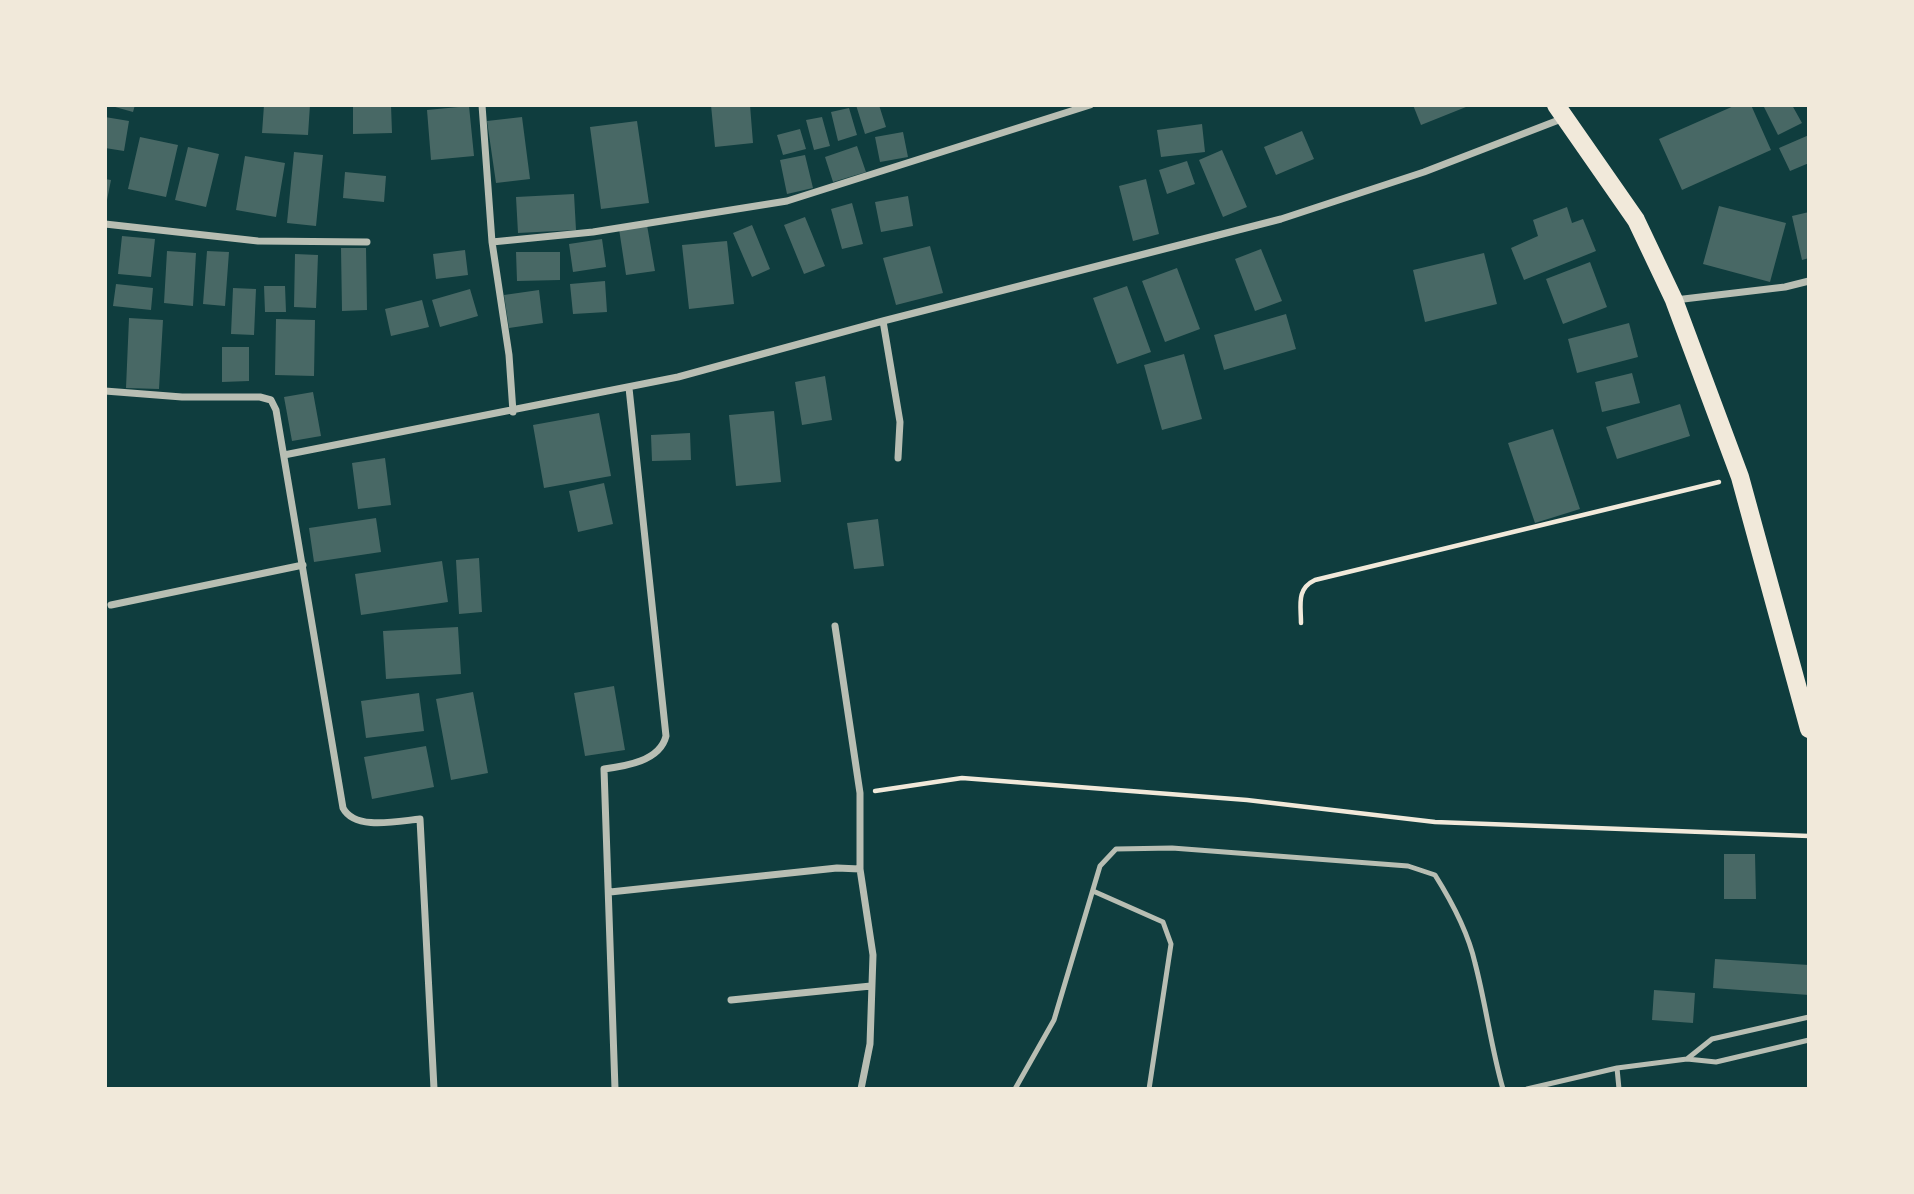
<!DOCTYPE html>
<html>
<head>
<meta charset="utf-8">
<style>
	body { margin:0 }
	#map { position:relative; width:1914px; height:1194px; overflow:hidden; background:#0f3d3e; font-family:"Zilla Slab",serif }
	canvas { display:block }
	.frame { position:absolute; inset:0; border:107px solid #f1e9da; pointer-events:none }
</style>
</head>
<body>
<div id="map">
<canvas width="1914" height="1194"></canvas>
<div class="frame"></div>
</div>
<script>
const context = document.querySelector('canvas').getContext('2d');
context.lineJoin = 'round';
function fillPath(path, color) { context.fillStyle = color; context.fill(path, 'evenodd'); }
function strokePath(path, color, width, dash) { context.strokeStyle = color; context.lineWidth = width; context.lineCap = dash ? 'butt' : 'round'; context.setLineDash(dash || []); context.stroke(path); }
fillPath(new Path2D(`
	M 108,105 L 135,105 L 133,112 Z
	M 264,105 L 310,105 L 308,135 L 262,133 Z
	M 353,105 L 391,105 L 392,133 L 353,134 Z
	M 711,105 L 750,105 L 753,143 L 715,147 Z
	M 856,105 L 879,105 L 886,127 L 865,134 Z
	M 1413,105 L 1471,105 L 1421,125 Z
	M 1736,105 L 1751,105 L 1771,150 L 1682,190 L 1659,139 Z
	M 1763,105 L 1792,105 L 1802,123 L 1778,135 Z
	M 469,106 L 474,156 L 431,160 L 427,110 Z
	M 849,108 L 857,135 L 838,141 L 831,112 Z
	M 105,117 L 129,121 L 124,151 L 105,148 Z
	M 522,117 L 530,179 L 496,183 L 487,121 Z
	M 822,117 L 830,146 L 814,150 L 806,120 Z
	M 637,121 L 649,203 L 601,209 L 590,127 Z
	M 1202,124 L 1205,152 L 1161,157 L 1157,130 Z
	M 800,129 L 806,149 L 783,155 L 777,135 Z
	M 1302,131 L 1314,159 L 1276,175 L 1264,147 Z
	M 903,132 L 908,157 L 880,162 L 875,137 Z
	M 1809,135 L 1809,163 L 1790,171 L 1779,148 Z
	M 140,137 L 178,145 L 166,197 L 128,189 Z
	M 857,146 L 866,172 L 833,182 L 825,157 Z
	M 188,147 L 219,154 L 206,207 L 175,200 Z
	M 1222,150 L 1247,207 L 1223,217 L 1199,160 Z
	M 294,152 L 323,155 L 316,226 L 287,223 Z
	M 805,155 L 813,188 L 787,194 L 780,160 Z
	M 245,156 L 285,163 L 276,217 L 236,210 Z
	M 1187,161 L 1195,184 L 1167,194 L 1159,170 Z
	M 345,172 L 386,176 L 384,202 L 343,198 Z
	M 105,179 L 111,180 L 106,205 L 105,205 Z
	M 1146,179 L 1159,234 L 1133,241 L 1119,186 Z
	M 574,194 L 576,230 L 518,233 L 516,197 Z
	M 908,196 L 913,226 L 881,232 L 875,202 Z
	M 852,203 L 863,244 L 842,249 L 831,209 Z
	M 1719,206 L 1786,223 L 1770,282 L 1703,264 Z
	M 1567,207 L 1572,223 L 1583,219 L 1596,251 L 1524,280 L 1511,248 L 1538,236 L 1533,220 Z
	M 1809,212 L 1809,258 L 1802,260 L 1792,216 Z
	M 805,217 L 825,266 L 804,274 L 784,225 Z
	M 647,225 L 655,271 L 626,275 L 619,229 Z
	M 752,225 L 770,269 L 752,277 L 733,233 Z
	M 122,236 L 155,239 L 151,277 L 118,274 Z
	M 602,239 L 606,267 L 573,272 L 569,244 Z
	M 727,241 L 734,304 L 689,309 L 682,245 Z
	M 930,246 L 943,293 L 896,305 L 883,258 Z
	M 341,248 L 366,248 L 367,310 L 342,311 Z
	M 1261,249 L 1282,301 L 1255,311 L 1235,259 Z
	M 465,250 L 468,275 L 436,279 L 433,254 Z
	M 167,251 L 196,253 L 193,306 L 164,303 Z
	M 207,251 L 229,252 L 225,306 L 203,304 Z
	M 516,252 L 560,252 L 560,280 L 517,281 Z
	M 1484,253 L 1497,304 L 1425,322 L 1413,270 Z
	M 295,254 L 318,255 L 316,308 L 294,307 Z
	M 1590,262 L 1607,307 L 1563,324 L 1546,279 Z
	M 1177,268 L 1200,329 L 1165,342 L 1142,281 Z
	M 605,281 L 607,312 L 573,314 L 570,284 Z
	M 116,284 L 153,288 L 151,310 L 113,306 Z
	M 264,286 L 285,286 L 286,312 L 265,312 Z
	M 1127,286 L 1151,352 L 1117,364 L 1093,298 Z
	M 233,288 L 256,289 L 254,335 L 231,334 Z
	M 470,289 L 478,316 L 440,327 L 432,300 Z
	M 539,290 L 543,323 L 509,328 L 504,295 Z
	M 422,300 L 429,327 L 391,336 L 385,309 Z
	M 1286,314 L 1296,349 L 1224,370 L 1214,335 Z
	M 129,318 L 163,320 L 159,389 L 126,388 Z
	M 276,319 L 315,320 L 314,376 L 275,375 Z
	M 1629,323 L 1638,357 L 1577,373 L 1568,339 Z
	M 222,347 L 249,347 L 249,381 L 222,382 Z
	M 1184,354 L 1202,419 L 1162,430 L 1144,365 Z
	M 1632,373 L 1640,403 L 1602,412 L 1595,382 Z
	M 825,376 L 832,420 L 802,425 L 795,382 Z
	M 313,392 L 321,436 L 292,441 L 284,397 Z
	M 1680,404 L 1690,436 L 1617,459 L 1606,427 Z
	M 774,411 L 781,482 L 736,486 L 729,415 Z
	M 599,413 L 611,476 L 544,488 L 533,425 Z
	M 1553,429 L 1580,509 L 1535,523 L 1508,443 Z
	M 690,433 L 691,460 L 652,461 L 651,435 Z
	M 385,458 L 391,505 L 358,509 L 352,463 Z
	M 604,483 L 613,524 L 578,532 L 569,491 Z
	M 376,518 L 381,552 L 314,562 L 309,528 Z
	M 878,519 L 884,566 L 854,569 L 847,523 Z
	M 479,558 L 482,612 L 459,614 L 456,560 Z
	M 442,561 L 448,602 L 361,615 L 355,574 Z
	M 458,627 L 461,674 L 386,679 L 383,631 Z
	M 614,686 L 625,750 L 585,756 L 574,693 Z
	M 473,692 L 488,773 L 451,780 L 436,699 Z
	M 419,693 L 424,731 L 366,738 L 361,701 Z
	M 426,746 L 434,787 L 372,799 L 364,757 Z
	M 1724,854 L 1755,854 L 1756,899 L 1724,899 Z
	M 1715,959 L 1809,965 L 1809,995 L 1713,988 Z
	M 1654,990 L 1695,993 L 1693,1023 L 1652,1020 Z`), '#486865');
strokePath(new Path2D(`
	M 1301,623 C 1301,605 1296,589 1315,580 L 1719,482
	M 875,791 L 962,778 L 1247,800 L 1435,822 L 1809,836`), '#f1e9da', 4.5);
strokePath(new Path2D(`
	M 1093,891 L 1163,922 L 1171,944 L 1149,1089
	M 1687,1059 L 1712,1039 L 1809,1017
	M 1617,1068 L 1619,1089
	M 1015,1089 L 1054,1020 L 1100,866 L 1116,849 L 1172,848 L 1408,866 L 1435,875 C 1452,902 1468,932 1475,963 C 1486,1005 1491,1047 1503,1089
	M 1527,1089 L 1617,1068 L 1687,1059 L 1716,1062 L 1809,1040`), '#b8beb3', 5);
strokePath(new Path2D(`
	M 482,105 L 492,242 L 509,355 L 513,412
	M 105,224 L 258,241 L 367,242
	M 492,242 L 593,232 L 787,201 L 1090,105
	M 1675,300 L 1785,287 L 1809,281
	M 883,321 L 900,422 L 898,458
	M 105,391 L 182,397 L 260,397 L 271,400 L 276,410 L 343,808 C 355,831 398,821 420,819 L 434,1089
	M 284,455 L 678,377 L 883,321 L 1281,219 L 1424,172 L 1564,118
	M 111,605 L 303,565
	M 835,626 L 860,793 L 860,869 L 873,955 L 870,1044 L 861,1089
	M 610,892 L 837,868 L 860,869
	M 731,1000 L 871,986
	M 615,1089 L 604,769 C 626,766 660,761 666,736 L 629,388`), '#b8beb3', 7);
strokePath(new Path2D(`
	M 1556,105 L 1636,220 L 1674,300 L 1740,477 L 1809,729`), '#f1e9da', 18);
</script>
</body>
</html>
